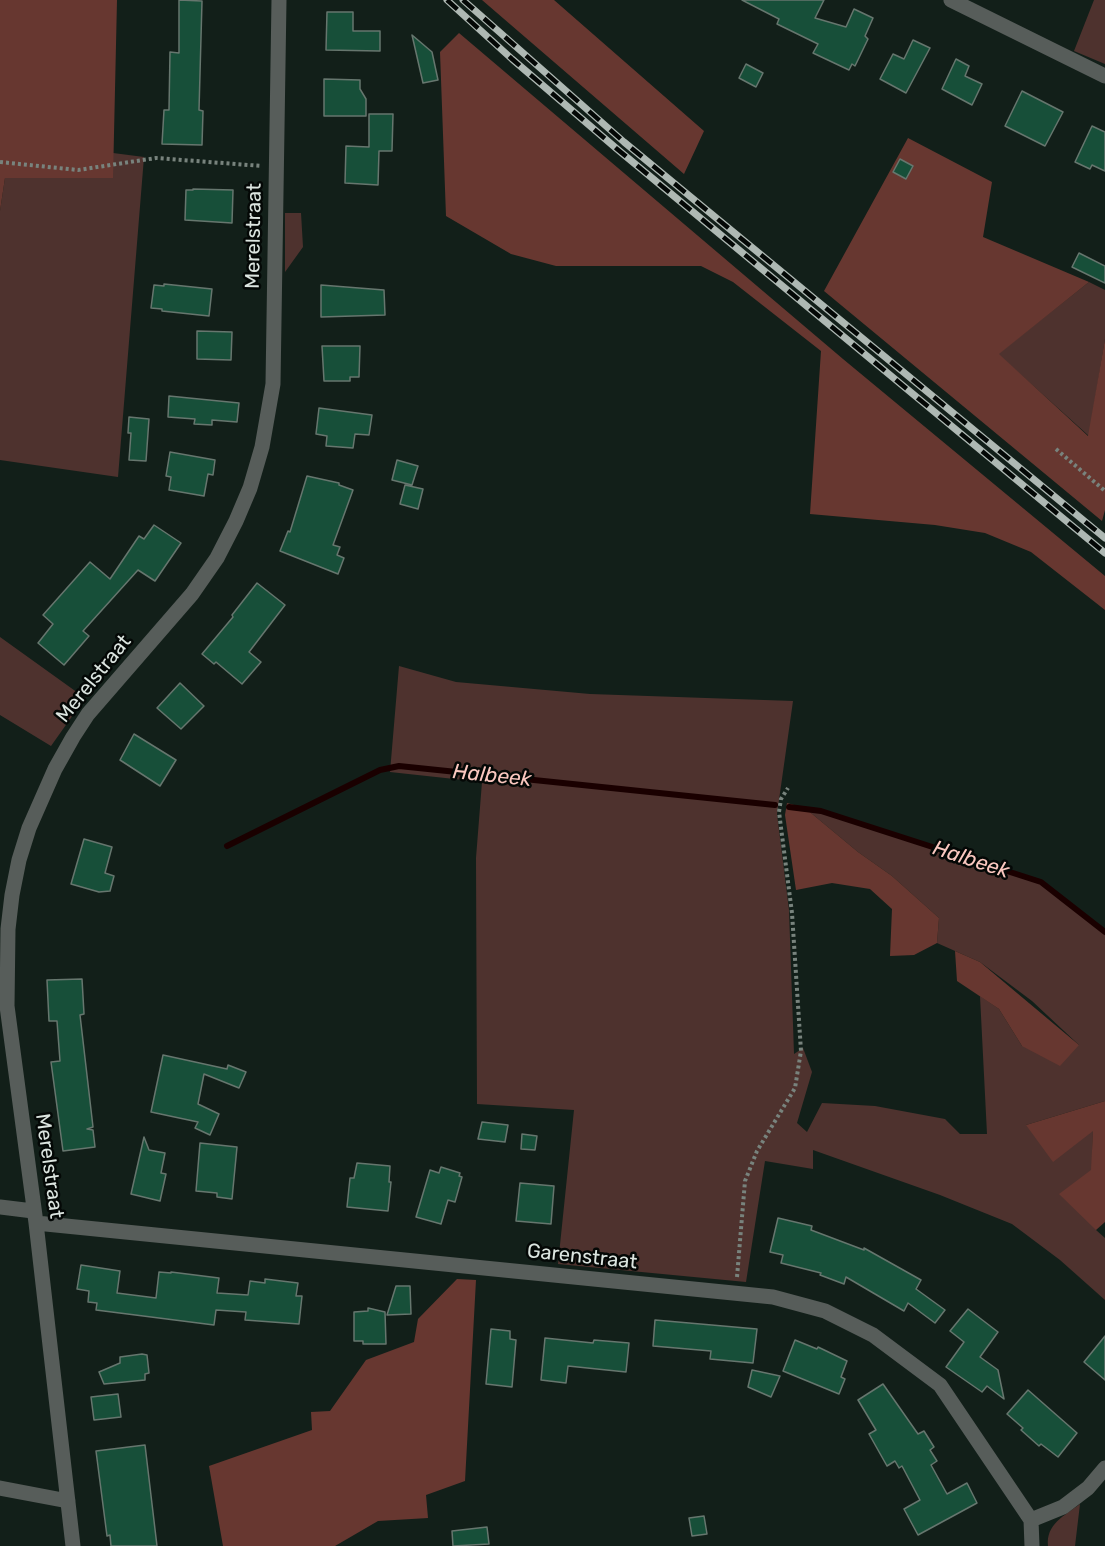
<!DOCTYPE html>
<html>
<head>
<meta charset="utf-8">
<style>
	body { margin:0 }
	canvas { display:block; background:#121f19 }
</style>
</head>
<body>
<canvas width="1105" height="1546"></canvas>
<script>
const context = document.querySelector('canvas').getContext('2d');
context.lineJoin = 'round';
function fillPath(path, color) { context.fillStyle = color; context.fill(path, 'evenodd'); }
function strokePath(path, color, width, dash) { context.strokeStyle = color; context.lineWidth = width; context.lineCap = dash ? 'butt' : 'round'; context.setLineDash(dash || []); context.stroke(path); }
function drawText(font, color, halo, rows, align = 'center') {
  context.font = font + ' Rubik,sans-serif'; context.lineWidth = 5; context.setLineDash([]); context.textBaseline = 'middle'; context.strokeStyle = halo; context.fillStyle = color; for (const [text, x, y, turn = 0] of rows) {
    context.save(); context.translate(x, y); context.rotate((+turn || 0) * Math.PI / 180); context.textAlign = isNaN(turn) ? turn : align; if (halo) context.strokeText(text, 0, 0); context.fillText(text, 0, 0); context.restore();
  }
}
fillPath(new Path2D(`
	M 1094,0 L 1105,0 L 1105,64 L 1074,51 Z
	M 113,153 L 144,157 L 118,477 L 0,460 L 0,211 L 5,178 L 113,178 Z
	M 285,213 L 301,213 L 303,247 L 285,272 Z
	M 1089,282 L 1105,290 L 1105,339 L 1089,436 L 998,354 Z
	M 0,637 L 85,698 L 51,746 L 0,715 Z
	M 399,666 L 456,682 L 590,694 L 793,701 L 777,814 L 789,910 L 794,1054 L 803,1048 L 812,1072 L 797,1123 L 807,1132 L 822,1103 L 875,1106 L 945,1119 L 960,1134 L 987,1134 L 980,996 L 999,1009 L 1022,1046 L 1079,1045 L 1032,1001 L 980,962 L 937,943 L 939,918 L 892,876 L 858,852 L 805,808 L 1006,870 L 1045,885 L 1105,933 L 1105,1101 L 1026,1125 L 1093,1130 L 1092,1170 L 1096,1230 L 1105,1238 L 1105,1300 L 1060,1260 L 1012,1224 L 940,1195 L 813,1150 L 813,1169 L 765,1161 L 746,1282 L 558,1264 L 574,1110 L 477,1104 L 476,858 L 482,782 L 390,772 Z
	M 1080,1504 L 1075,1546 L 1048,1546 C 1046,1524 1064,1516 1080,1504 Z`), '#4e322e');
fillPath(new Path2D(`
	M 0,0 L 117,0 L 113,178 L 5,178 L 0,211 Z
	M 482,0 L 554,0 L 704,131 L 684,174 Z
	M 459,33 L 843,359 L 1105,576 L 1105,610 L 1031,552 L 985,533 L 935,525 L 810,514 L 821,351 L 733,282 L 701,266 L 556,266 L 511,254 L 446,216 L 440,52 Z
	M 908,138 L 992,182 L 983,237 L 1089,282 L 999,354 L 1088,436 L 1105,339 L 1105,510 L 1102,521 L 824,291 Z
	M 787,803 L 805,808 L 858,852 L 892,876 L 939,918 L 937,943 L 914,955 L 890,956 L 892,909 L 870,889 L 832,883 L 796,890 L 785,815 Z
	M 955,951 L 980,962 L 1079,1045 L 1060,1066 L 1022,1046 L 999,1009 L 957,981 Z
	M 1105,1101 L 1105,1222 L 1096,1230 L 1059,1194 L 1091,1170 L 1093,1131 L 1053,1162 L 1026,1125 Z
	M 457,1279 L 476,1280 L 465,1481 L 426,1495 L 428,1518 L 378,1521 L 335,1546 L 223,1546 L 209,1466 L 312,1430 L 311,1412 L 330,1411 L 366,1360 L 414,1342 L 418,1319 Z`), '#673730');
strokePath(new Path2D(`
	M 789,807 L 821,811 L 1041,882 L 1105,932
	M 227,846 L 380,770 L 399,766 L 775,805`), '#1a0000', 6);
const building = new Path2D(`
	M 179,0 L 202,1 L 199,110 L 203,111 L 202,145 L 162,144 L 164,110 L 169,110 L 170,52 L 179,53 Z
	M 742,0 L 824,0 L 815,18 L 846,27 L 854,9 L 873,18 L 865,36 L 868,39 L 855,66 L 852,64 L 849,70 L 813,53 L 818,44 L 777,24 L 779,19 Z
	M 327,12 L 353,12 L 353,31 L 380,31 L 380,51 L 326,50 Z
	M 412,35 L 432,52 L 438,80 L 423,83 Z
	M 913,40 L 930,48 L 906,93 L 880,79 L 893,54 L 904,59 Z
	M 956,59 L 969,66 L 965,76 L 982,84 L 972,105 L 942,89 Z
	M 746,64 L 763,73 L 756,87 L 739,78 Z
	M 324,79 L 360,80 L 360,89 L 366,99 L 366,116 L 324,116 Z
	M 1022,91 L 1063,112 L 1045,146 L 1005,126 Z
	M 369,114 L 393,114 L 392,151 L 379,151 L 378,185 L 345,183 L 346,146 L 369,147 Z
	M 1092,126 L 1105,132 L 1105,171 L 1092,165 L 1090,169 L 1075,162 Z
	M 900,159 L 913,166 L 906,179 L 893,172 Z
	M 193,189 L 233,190 L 232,223 L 185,220 L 186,190 L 193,190 Z
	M 1079,253 L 1105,266 L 1105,283 L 1072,267 Z
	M 164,284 L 212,289 L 209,316 L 162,311 L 162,309 L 151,308 L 154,285 L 164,286 Z
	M 321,285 L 384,290 L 385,315 L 321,317 Z
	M 197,331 L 232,332 L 231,360 L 197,359 Z
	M 322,346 L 360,346 L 359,377 L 350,377 L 350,381 L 324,381 Z
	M 169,396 L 239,403 L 237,422 L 212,420 L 212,425 L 194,424 L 195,419 L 168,417 Z
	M 319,408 L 372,415 L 369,435 L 355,434 L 353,448 L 326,446 L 327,436 L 316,434 Z
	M 129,417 L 149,419 L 146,461 L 129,460 L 131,433 L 128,433 Z
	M 170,452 L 215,460 L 213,475 L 208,474 L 204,496 L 169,490 L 171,477 L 166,476 Z
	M 397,460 L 418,466 L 412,485 L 392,480 Z
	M 307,476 L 339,483 L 339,485 L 353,490 L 333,545 L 340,547 L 337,555 L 344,558 L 338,574 L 280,551 L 288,531 L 290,532 Z
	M 405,485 L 423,489 L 418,509 L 400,504 Z
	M 154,525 L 181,543 L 155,581 L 138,570 L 83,631 L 89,636 L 64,665 L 38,643 L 53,624 L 43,615 L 90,562 L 110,579 L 139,536 L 144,539 Z
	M 257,583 L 285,605 L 249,652 L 261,662 L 242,684 L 216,662 L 214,664 L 202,654 L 233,617 L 232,615 Z
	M 180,683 L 204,706 L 181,729 L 157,708 Z
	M 134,734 L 176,760 L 160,786 L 120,760 Z
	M 84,839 L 112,847 L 105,873 L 114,876 L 110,891 L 99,892 L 71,884 Z
	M 82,979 L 84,1014 L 80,1015 L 93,1127 L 87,1129 L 93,1130 L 95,1147 L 63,1151 L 51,1062 L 60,1061 L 57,1021 L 49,1021 L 47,980 Z
	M 163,1055 L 227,1069 L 228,1065 L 246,1072 L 239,1088 L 204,1074 L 198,1104 L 219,1114 L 210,1135 L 195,1128 L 198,1122 L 151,1112 Z
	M 482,1122 L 508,1125 L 505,1142 L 478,1139 Z
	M 522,1134 L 537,1136 L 535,1150 L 521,1149 Z
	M 144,1137 L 149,1150 L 165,1153 L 161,1173 L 166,1174 L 160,1201 L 131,1194 Z
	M 200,1143 L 237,1147 L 232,1199 L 217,1197 L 217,1193 L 196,1191 Z
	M 357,1163 L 390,1166 L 389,1182 L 391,1182 L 388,1211 L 347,1207 L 350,1178 L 354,1178 Z
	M 441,1167 L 460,1173 L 459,1176 L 462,1177 L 455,1202 L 448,1200 L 441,1224 L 416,1217 L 430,1170 L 439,1173 Z
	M 520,1183 L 554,1186 L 551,1224 L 516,1221 Z
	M 778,1218 L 812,1226 L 811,1230 L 864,1250 L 864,1248 L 921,1280 L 916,1289 L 945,1310 L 935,1323 L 908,1303 L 904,1311 L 846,1277 L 844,1284 L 820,1275 L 821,1273 L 781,1263 L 783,1255 L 770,1252 Z
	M 81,1265 L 120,1271 L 117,1293 L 156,1298 L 159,1272 L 171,1273 L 171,1272 L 219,1278 L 217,1293 L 248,1295 L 250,1281 L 265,1283 L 265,1279 L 298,1283 L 296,1296 L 302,1296 L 299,1324 L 245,1320 L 246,1312 L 216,1310 L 214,1325 L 96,1310 L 97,1303 L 88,1302 L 89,1291 L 77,1289 Z
	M 396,1286 L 410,1286 L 411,1314 L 387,1315 Z
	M 368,1308 L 385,1312 L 386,1344 L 363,1344 L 363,1341 L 354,1341 L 354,1312 L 368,1311 Z
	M 968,1309 L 998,1332 L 980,1357 L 998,1370 L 1004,1399 L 987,1386 L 982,1392 L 946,1367 L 964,1342 L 950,1331 Z
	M 655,1320 L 757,1329 L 753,1363 L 710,1359 L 711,1351 L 653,1346 Z
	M 491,1329 L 510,1331 L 510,1339 L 516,1340 L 512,1387 L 486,1384 Z
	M 1105,1336 L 1105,1380 L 1084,1362 Z
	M 545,1338 L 593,1343 L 594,1340 L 629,1343 L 626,1372 L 568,1366 L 566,1383 L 541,1380 Z
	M 795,1340 L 817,1349 L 818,1347 L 847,1361 L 841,1377 L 845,1379 L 839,1394 L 783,1371 Z
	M 142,1354 L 147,1355 L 149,1373 L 145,1374 L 145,1380 L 104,1384 L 99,1372 L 120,1363 L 120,1357 Z
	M 752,1370 L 780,1376 L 771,1397 L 748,1387 Z
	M 883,1384 L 918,1434 L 924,1431 L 934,1447 L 930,1450 L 937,1461 L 931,1465 L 947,1494 L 967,1483 L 977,1503 L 918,1535 L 904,1509 L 920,1500 L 902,1466 L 899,1468 L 895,1461 L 887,1466 L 869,1434 L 876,1430 L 858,1400 Z
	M 1028,1390 L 1077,1433 L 1058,1457 L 1041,1444 L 1039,1446 L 1021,1430 L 1023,1428 L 1007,1414 Z
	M 118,1394 L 121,1417 L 94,1420 L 91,1397 Z
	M 145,1445 L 157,1546 L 111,1546 L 110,1535 L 107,1536 L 96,1451 Z
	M 704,1516 L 707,1534 L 692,1536 L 689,1518 Z
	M 487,1527 L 489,1544 L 453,1546 L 452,1531 Z`);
fillPath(building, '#174f39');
strokePath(building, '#66766e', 1.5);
strokePath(new Path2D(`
	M 0,162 L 78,170 L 156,158 L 262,166
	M 1056,449 L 1105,491
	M 737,1277 L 745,1181 L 757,1151 L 795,1088 L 801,1051 L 792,913 L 779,812 L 781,799 L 788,788`), '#78837d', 4, [3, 3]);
strokePath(new Path2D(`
	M 951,0 L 1105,76
	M 0,1207 L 33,1211
	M 36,1223 L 773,1297 L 825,1311 L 873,1335 L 940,1385 L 1031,1520 L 1032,1546
	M 0,1488 L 68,1501
	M 1031,1520 L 1063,1507 L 1088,1488 L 1105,1468
	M 73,1546 L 36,1223 L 7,1006 L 8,929 L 12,895 L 19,860 L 29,828 L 55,769 L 73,737 L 88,714 L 192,594 L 217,558 L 236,521 L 250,488 L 262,447 L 273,384 L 279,0`), '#575d5a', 15);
const rail = new Path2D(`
	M 447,0 L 512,59 L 617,149 L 1105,553
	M 463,0 L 624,142 L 1105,538`);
strokePath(rail, '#aeb8b3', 7);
strokePath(rail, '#040806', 4.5, [14]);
drawText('20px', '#dce5e0', '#040806', [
	["Merelstraat",254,236,-89],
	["Merelstraat",94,679,-51],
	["Merelstraat",49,1166,82],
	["Garenstraat",582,1257,6]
]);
drawText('italic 21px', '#fac7bf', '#040806', [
	["Halbeek",492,776,6],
	["Halbeek",971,860,18]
]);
</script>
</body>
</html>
